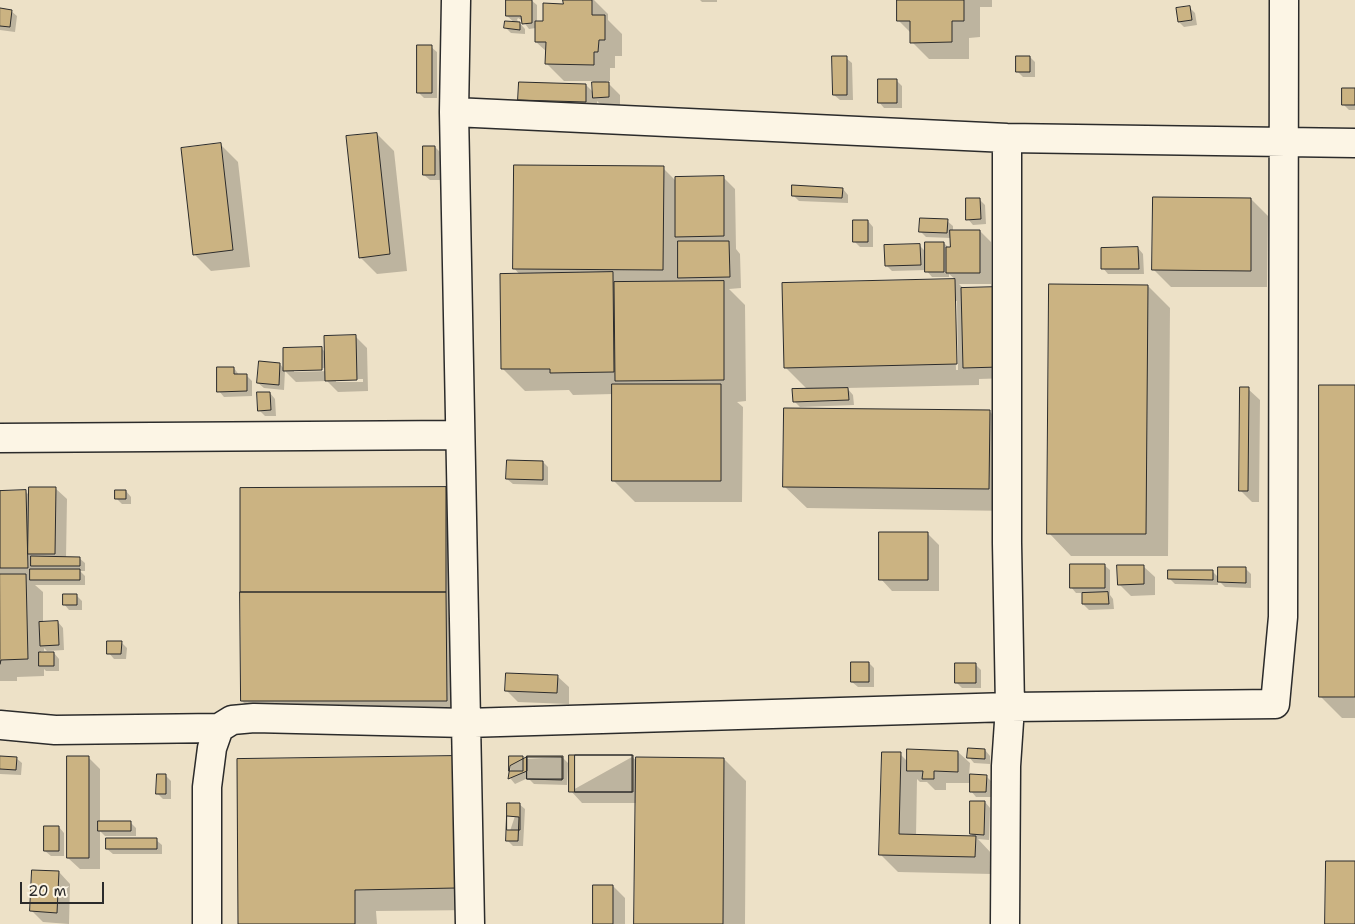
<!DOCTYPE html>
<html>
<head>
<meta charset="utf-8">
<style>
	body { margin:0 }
	#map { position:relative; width:1355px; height:924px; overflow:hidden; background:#ede1c7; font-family:"Shantell Sans",sans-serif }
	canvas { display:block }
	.scale { position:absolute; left:20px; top:882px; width:84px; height:22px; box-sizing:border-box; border:2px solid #2b2b2b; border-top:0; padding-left:6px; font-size:15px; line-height:18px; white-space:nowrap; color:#2b2b2b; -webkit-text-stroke:4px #fcf5e5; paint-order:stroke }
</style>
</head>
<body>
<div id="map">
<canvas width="1355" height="924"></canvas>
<div class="scale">20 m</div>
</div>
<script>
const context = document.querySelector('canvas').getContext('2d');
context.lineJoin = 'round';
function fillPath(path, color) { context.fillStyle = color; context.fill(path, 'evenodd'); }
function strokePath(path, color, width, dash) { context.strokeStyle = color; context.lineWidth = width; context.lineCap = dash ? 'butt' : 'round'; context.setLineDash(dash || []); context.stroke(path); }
fillPath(new Path2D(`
	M 531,0 L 537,5 L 537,22 L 544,22 L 564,5 L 564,0 L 594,0 L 608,14 L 608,20 L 622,34 L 622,56 L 615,56 L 615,68 L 610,68 L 610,81 L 606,81 L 620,95 L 620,108 L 605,109 L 597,101 L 597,113 L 531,111 L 519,99 L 586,85 L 594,93 L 593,81 L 564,81 L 547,64 L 547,52 L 536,42 L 536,28 L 529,29 L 523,21 L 518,18 L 517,20 L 525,29 L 525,34 L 511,33 L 506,28 L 515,23 L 507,16 Z
	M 700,0 L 717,0 L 717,2 L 702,2 Z
	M 898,0 L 992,0 L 992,7 L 980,7 L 980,37 L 969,38 L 969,59 L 929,59 L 912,42 L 911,33 L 898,20 Z
	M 1189,7 L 1195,13 L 1197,25 L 1184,27 L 1179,22 Z
	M 0,10 L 11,11 L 17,16 L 15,32 L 0,30 Z
	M 431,47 L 437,52 L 437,98 L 424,98 L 418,92 Z
	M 1030,57 L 1035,62 L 1035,77 L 1023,77 L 1018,72 Z
	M 846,58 L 852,63 L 853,100 L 840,100 L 834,95 Z
	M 896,80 L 902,86 L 902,108 L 884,108 L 879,102 Z
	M 1355,90 L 1355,110 L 1349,110 L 1343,104 Z
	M 377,134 L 394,151 L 407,271 L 377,274 L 360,257 Z
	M 221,145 L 238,162 L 250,267 L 211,271 L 194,254 Z
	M 435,147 L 440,152 L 440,180 L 430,180 L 424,175 Z
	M 663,168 L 676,181 L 723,177 L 735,189 L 736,249 L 740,254 L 741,288 L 729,289 L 745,305 L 746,401 L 737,402 L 743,407 L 742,502 L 635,502 L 613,480 L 613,394 L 573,395 L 569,390 L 525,391 L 503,369 L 520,275 L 514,268 Z
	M 843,189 L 848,195 L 848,203 L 799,201 L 793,195 Z
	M 1251,199 L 1268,216 L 1267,287 L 1171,287 L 1154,270 Z
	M 980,200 L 985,205 L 986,224 L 973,225 L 968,219 Z
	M 868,221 L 873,227 L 873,247 L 860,247 L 855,242 Z
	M 947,221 L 953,226 L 953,231 L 980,231 L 991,242 L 991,284 L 959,284 L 964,289 L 1011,378 L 979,379 L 979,385 L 847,388 L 853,395 L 854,405 L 800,407 L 794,401 L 808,390 L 785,367 L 783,284 L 956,280 L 949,274 L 949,277 L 932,277 L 926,270 L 892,271 L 886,265 L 920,246 L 926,252 L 944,243 L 949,248 L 951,248 L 951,238 L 926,237 L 920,231 ZM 954,301 L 957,301 L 958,370 L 956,370 Z
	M 1138,248 L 1143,254 L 1144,274 L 1108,274 L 1103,268 Z
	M 1148,286 L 1170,308 L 1168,556 L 1071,556 L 1049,533 Z
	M 356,337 L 367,348 L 368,391 L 338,392 L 327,381 L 296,382 L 285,371 L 284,390 L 264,388 L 258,383 L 280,364 L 284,369 L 322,349 L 326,353 ZM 329,368 L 329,371 L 294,372 L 294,369 ZM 336,379 L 363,379 L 363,382 L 336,382 Z
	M 234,368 L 239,375 L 246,375 L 252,381 L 252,396 L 224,397 L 219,391 Z
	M 1355,387 L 1355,718 L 1342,718 L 1320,696 Z
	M 1248,389 L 1260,400 L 1259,502 L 1252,502 L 1240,490 Z
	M 270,393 L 275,399 L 276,416 L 265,416 L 259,410 Z
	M 989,411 L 1012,433 L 1011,511 L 807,508 L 784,486 Z
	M 543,462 L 548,467 L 548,485 L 513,484 L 507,479 Z
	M 55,488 L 67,499 L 66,558 L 79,558 L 85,563 L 85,571 L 80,571 L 85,576 L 85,585 L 35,585 L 43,592 L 43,623 L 58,622 L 63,628 L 64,650 L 47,651 L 44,648 L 44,651 L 41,651 L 41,653 L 54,653 L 59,659 L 59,671 L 46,671 L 44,669 L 44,676 L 17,677 L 17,681 L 0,681 L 0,492 L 25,491 L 30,496 Z
	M 445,488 L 468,510 L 469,722 L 264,723 L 242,701 Z
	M 126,491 L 131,497 L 131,504 L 122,504 L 116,498 Z
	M 927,533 L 939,545 L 939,591 L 892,591 L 881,579 Z
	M 1104,565 L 1110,570 L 1110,595 L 1113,599 L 1114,609 L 1089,610 L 1083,604 L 1083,593 L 1076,593 L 1071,587 Z
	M 1143,566 L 1155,577 L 1155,595 L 1131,596 L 1119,584 Z
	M 1246,569 L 1251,574 L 1251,588 L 1225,587 L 1218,580 L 1218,585 L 1175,584 L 1170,579 L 1212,571 L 1220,579 Z
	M 76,595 L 82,601 L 82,610 L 69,610 L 64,604 Z
	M 121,642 L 127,648 L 126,659 L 114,659 L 109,653 Z
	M 869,663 L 874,668 L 874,687 L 858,687 L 852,682 Z
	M 976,665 L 981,670 L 981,688 L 962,688 L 956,682 Z
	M 557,676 L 569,687 L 569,704 L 518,702 L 506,690 Z
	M 985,750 L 990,756 L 990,764 L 974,763 L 969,757 Z
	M 958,752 L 970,763 L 969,776 L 986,776 L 992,782 L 991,797 L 976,797 L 971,791 L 971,783 L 946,783 L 946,790 L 935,790 L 927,782 L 920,782 L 917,779 L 916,836 L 974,837 L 971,834 L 985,802 L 990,808 L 989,840 L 978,839 L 992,854 L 992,874 L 898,872 L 881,855 L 900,754 L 908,762 Z
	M 88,757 L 100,769 L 100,822 L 130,822 L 136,828 L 136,836 L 105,836 L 100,831 L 100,869 L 80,869 L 68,858 Z
	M 452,757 L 477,910 L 376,911 L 377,924 L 239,924 Z
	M 511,757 L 522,757 L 525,759 L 562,757 L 568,763 L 567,785 L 534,784 L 528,778 L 515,784 L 510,778 Z
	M 632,757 L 637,761 L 724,759 L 746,781 L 745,924 L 635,924 L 636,803 L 582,803 L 571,791 Z
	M 0,758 L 16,758 L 22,763 L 21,775 L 0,774 Z
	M 166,776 L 171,781 L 171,799 L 163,799 L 158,794 Z
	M 519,804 L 525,809 L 523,846 L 513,846 L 507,840 Z
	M 59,827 L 64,833 L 64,856 L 51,856 L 45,851 Z
	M 156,840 L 162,845 L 162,854 L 113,854 L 107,849 Z
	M 59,872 L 70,884 L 69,924 L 43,922 L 31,910 Z
	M 613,886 L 625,898 L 625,924 L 594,924 Z`), '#0003');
const building = new Path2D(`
	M 506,0 L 532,0 L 532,23 L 522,24 L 521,16 L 506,16 Z
	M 563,0 L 592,0 L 592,15 L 605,15 L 605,40 L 599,40 L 598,52 L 594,52 L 594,65 L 545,64 L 546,42 L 535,42 L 535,21 L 543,21 L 543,3 L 563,4 Z
	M 897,0 L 964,0 L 964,21 L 952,21 L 952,42 L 910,43 L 910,21 L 897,21 Z
	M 1190,6 L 1192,20 L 1178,22 L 1176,8 Z
	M 0,8 L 12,10 L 10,27 L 0,26 Z
	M 505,21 L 520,22 L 520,30 L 504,28 Z
	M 417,45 L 432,45 L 432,93 L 417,93 Z
	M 832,56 L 847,56 L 847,95 L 833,95 Z
	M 1016,56 L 1030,56 L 1030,72 L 1016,72 Z
	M 878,79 L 897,79 L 897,103 L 878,103 Z
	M 519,82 L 586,84 L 586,102 L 518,100 Z
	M 592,82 L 609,82 L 609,97 L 593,98 Z
	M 1342,88 L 1355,88 L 1355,105 L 1342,105 Z
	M 377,133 L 390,254 L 359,258 L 346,136 Z
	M 221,143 L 233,250 L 193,255 L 181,148 Z
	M 423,146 L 435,146 L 435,175 L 423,175 Z
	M 514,165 L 664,166 L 663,270 L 513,269 Z
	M 724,176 L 724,236 L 675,237 L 675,177 Z
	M 792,185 L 843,188 L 842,198 L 792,196 Z
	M 1153,197 L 1251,198 L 1251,271 L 1152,270 Z
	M 966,198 L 980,198 L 981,219 L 966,220 Z
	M 920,218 L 948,219 L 947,233 L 919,232 Z
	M 853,220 L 868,220 L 868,242 L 853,242 Z
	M 950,230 L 980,230 L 980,273 L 946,273 L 946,247 L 950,247 Z
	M 678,241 L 729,241 L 730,277 L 678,278 Z
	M 925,242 L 944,242 L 944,272 L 925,272 Z
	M 920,244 L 921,265 L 885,266 L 884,245 Z
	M 1138,247 L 1139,269 L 1101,269 L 1101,248 Z
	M 613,272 L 614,372 L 550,373 L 550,369 L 501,369 L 500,274 Z
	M 955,279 L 957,364 L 784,368 L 782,283 Z
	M 724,281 L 724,380 L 615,381 L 614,282 Z
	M 1049,284 L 1148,285 L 1146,534 L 1047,534 Z
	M 998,287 L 1000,367 L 963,368 L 961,288 Z
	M 356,335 L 357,380 L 325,381 L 324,336 Z
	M 322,347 L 322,370 L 283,371 L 283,348 Z
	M 259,361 L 280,363 L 279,385 L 257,383 Z
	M 217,367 L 234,367 L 234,374 L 247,374 L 247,391 L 217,392 Z
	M 612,384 L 721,384 L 721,481 L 612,481 Z
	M 1319,385 L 1355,385 L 1355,697 L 1319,697 Z
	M 1240,387 L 1249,387 L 1248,491 L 1239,491 Z
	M 848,388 L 849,400 L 793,402 L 792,389 Z
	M 257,392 L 270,392 L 271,410 L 258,411 Z
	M 784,408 L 990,410 L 989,489 L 783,487 Z
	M 507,460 L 543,461 L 543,480 L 506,479 Z
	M 29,487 L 56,487 L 55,554 L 28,554 Z
	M 446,487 L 446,592 L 240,592 L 240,488 Z
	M 26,490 L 28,568 L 0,568 L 0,491 Z
	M 115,490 L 126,490 L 126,499 L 115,499 Z
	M 879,532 L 928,532 L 928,580 L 879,580 Z
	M 31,556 L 80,557 L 80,566 L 31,566 Z
	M 1070,564 L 1105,564 L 1105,588 L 1070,588 Z
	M 1117,565 L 1144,565 L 1144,584 L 1118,585 Z
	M 1218,567 L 1246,567 L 1246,583 L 1218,582 Z
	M 30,569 L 80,569 L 80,580 L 30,580 Z
	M 1168,570 L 1213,570 L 1213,580 L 1168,579 Z
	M 0,574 L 26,574 L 28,659 L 1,660 L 0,664 Z
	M 240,592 L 446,592 L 447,701 L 241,701 Z
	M 1108,592 L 1109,604 L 1082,604 L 1082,593 Z
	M 63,594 L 77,594 L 77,605 L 63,605 Z
	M 58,621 L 59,645 L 40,646 L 39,622 Z
	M 107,641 L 122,641 L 121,654 L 107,654 Z
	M 39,652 L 54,652 L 54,666 L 39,666 Z
	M 851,662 L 869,662 L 869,682 L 851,682 Z
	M 955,663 L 976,663 L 976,683 L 955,683 Z
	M 506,673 L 558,675 L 557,693 L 505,691 Z
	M 968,748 L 985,749 L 985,759 L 967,758 Z
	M 907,749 L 958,751 L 958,772 L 934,771 L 934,779 L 922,779 L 923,771 L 907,771 Z
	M 882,752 L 901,752 L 899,834 L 976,836 L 975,857 L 879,855 Z
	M 569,755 L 633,755 L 633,792 L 569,792 Z
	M 575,755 L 632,755 L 632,792 L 575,792 Z
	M 0,756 L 17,757 L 16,770 L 0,769 Z
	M 67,756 L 89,756 L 89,858 L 67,858 Z
	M 453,756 L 456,888 L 355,890 L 355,924 L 238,924 L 237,759 Z
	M 509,756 L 523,756 L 523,771 L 509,771 Z
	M 527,756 L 563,756 L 563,779 L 527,779 Z
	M 527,757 L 562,757 L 562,780 L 527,779 Z
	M 527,757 L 527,771 L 508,779 L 510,766 Z
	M 636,757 L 724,758 L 723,924 L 634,924 Z
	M 157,774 L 166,774 L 166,794 L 156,794 Z
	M 970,774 L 987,775 L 986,792 L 970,792 Z
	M 970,801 L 985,801 L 984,835 L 970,834 Z
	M 507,803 L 520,803 L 520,830 L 507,830 Z
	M 507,816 L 519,817 L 518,841 L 506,841 Z
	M 98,821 L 131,821 L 131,831 L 98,831 Z
	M 44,826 L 59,826 L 59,851 L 44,851 Z
	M 106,838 L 157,838 L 157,849 L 106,849 Z
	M 1326,861 L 1355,861 L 1355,924 L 1325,924 Z
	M 32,870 L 59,871 L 57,913 L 30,911 Z
	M 593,885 L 613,885 L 613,924 L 593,924 Z`);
fillPath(building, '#cbb382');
strokePath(building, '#2b2b2b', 1);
const minor = new Path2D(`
	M 456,0 L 454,112 L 470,924
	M 454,112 L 1007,138 L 1355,143
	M 0,438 L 460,435
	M 0,725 L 55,730 L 219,728
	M 207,924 L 207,787 L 212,748 L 219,728 L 232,720 L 254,718 L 466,723 L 1010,707 L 1275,704 L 1283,617 L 1284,0
	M 1005,924 L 1006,766 L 1010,707 L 1007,543 L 1007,138`);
strokePath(minor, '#2b2b2b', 31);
strokePath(minor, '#fcf5e5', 28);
</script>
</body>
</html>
